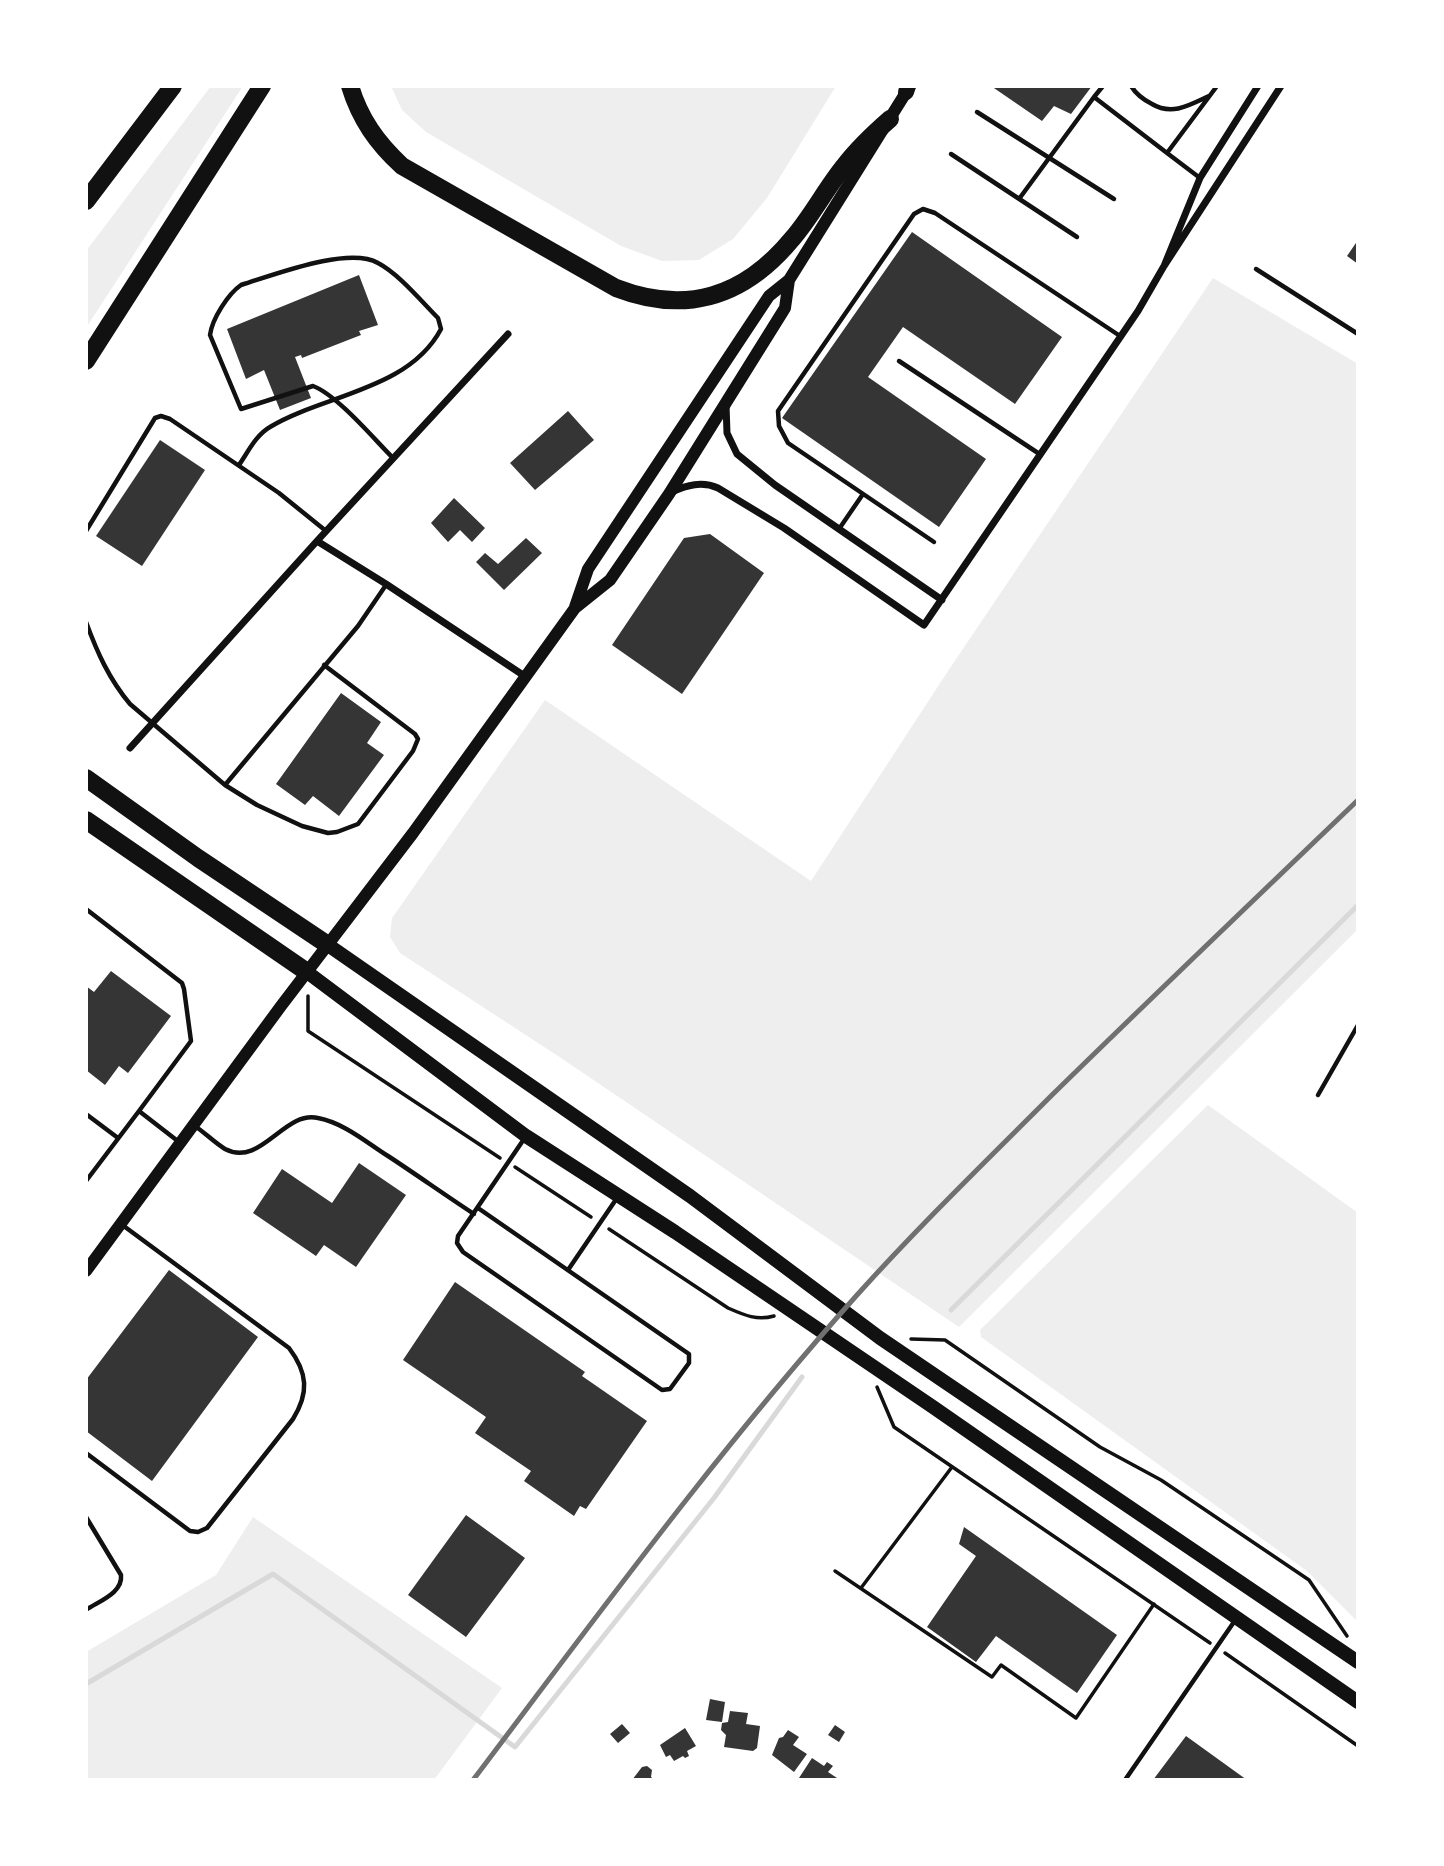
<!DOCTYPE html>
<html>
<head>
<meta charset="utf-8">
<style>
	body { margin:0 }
	#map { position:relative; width:1444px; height:1866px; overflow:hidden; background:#fff; font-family:Quicksand,sans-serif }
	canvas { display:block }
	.frame { position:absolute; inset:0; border:88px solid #fff; pointer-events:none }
</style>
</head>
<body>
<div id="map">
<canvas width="1444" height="1866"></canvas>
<div class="frame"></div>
</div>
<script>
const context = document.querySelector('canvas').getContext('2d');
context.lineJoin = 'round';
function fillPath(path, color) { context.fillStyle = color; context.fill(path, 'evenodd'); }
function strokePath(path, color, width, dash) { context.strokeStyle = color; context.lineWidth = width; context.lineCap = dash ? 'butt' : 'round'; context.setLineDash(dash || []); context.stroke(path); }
fillPath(new Path2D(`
	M 211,86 L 243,86 L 86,328 L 86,251 Z
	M 391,86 L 836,86 L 767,198 L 733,239 L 699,260 L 662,261 L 621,246 L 426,132 L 402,110 Z
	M 1213,278 L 1358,364 L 1358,929 L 959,1327 L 558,1056 L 400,953 L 390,937 L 392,918 L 545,700 L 811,881 L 948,671 Z
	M 1208,1105 L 1358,1213 L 1358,1622 L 1307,1571 L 981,1337 L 980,1330 Z
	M 253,1517 L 502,1688 L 434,1780 L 86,1780 L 86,1652 L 216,1575 Z`), '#eee');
strokePath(new Path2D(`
	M 951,1310 L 1358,905
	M 86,1684 L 273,1574 L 515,1747 L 714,1498 L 802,1377`), '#d9d9d9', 5);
fillPath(new Path2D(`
	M 991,86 L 1092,86 L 1071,114 L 1054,106 L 1042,121 Z
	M 912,232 L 1062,337 L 1015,404 L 903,327 L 868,377 L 986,459 L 939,527 L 782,418 Z
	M 1358,240 L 1358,264 L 1347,256 Z
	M 359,275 L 378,325 L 359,331 L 361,335 L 302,358 L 301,355 L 295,357 L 311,398 L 280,410 L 264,370 L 246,379 L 227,329 Z
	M 568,411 L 594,440 L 535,490 L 510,463 Z
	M 160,440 L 205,470 L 142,566 L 96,536 Z
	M 454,498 L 485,528 L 472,542 L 460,530 L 448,542 L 431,523 Z
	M 710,534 L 764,573 L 682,694 L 612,645 L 684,538 Z
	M 526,538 L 542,553 L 504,590 L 476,562 L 485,553 L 498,564 Z
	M 341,693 L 381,722 L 367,743 L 384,755 L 339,816 L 313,796 L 305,805 L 276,784 Z
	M 111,971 L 171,1016 L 128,1073 L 119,1066 L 105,1085 L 86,1070 L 86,986 L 94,992 Z
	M 359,1163 L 406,1195 L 356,1267 L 324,1245 L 316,1256 L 253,1213 L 282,1169 L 332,1203 Z
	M 169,1270 L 258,1337 L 152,1481 L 86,1431 L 86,1380 Z
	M 455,1282 L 585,1372 L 582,1376 L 647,1421 L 586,1509 L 580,1506 L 574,1516 L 524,1481 L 531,1471 L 475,1433 L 486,1417 L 403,1360 Z
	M 466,1515 L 525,1558 L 466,1637 L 408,1595 Z
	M 964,1527 L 1117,1635 L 1077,1693 L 996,1636 L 976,1662 L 927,1627 L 976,1556 L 959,1544 Z
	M 710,1699 L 725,1702 L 722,1722 L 706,1720 Z
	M 730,1711 L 748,1713 L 746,1724 L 760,1726 L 757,1748 L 753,1751 L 724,1747 L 726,1735 L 721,1730 L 722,1723 L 728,1722 Z
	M 622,1724 L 630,1733 L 618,1743 L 610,1734 Z
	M 835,1725 L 845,1732 L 839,1742 L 828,1735 Z
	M 685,1728 L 696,1746 L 687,1751 L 689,1756 L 685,1758 L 683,1756 L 674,1761 L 670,1755 L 666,1757 L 660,1745 Z
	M 788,1730 L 799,1737 L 793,1745 L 807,1754 L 794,1772 L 772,1755 L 779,1738 L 783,1737 Z
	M 1186,1736 L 1247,1780 L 1153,1780 Z
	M 812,1758 L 824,1766 L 827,1762 L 833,1766 L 828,1772 L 840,1780 L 803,1780 L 799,1778 Z
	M 647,1766 L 652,1770 L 651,1777 L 655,1780 L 632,1780 L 642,1767 Z`), '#353535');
strokePath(new Path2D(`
	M 308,996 L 308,1031 L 500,1158
	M 515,1167 L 591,1217
	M 609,1229 L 728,1308 C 744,1315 757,1321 774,1316
	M 911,1339 L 945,1340 L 1100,1447 L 1161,1480 L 1309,1580 L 1347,1636
	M 877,1387 L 894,1427 L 1210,1643
	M 835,1571 L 992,1677 L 1001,1665 L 1076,1718 L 1154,1604
	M 861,1588 L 952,1467
	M 1225,1653 L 1358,1746`), '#111', 3.5);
strokePath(new Path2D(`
	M 1131,86 C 1136,94 1144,100 1152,104 C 1172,116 1190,105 1209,96
	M 1094,97 L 1103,86
	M 977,112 L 1114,199
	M 951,154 L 1077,237
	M 1200,178 L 1167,153 L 1217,86
	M 1019,199 L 1094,97 L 1167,153
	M 1256,269 L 1358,334
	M 899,361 L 1041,455
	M 239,465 C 248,452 256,435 270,427 C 323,395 409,390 441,329 L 438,318 C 421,301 399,274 378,263 C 348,246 274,275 241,285 C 228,294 212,319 210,335 L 241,409 L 313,386 C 337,395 373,438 393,458
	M 839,529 L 863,494
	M 86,531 L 155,418 L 161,416 L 170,419 L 279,493 L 326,531
	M 934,542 L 788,443 L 779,426 L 778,411 L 914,214 L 923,209 L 935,213 L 1120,336
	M 86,622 C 97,652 109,679 130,704 L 225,785 L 358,626 L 386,585
	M 225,785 L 257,805 L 302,826 L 328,833 L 337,832 L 358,824 L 413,751 L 418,739 L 415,734 L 324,665
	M 86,909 L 182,983 L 184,989 L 191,1041 L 139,1111
	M 1318,1095 L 1358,1025
	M 86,1114 L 118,1138
	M 195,1126 C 205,1133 215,1143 225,1149 C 261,1168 284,1110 318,1118 C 344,1123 366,1142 388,1156 C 417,1175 445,1195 474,1214
	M 86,1181 L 139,1111 L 179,1142
	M 478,1208 L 689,1354 L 689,1363 L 670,1389 L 662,1390 L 463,1252 L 457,1243 L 458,1236 L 524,1139
	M 568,1270 L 617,1198
	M 86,1453 L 190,1531 L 198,1532 L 207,1528 L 293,1419 C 309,1393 308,1373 289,1348 L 121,1224
	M 86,1517 L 121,1575 C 123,1593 99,1601 86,1610
	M 1125,1780 L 1236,1619`), '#111', 4.5);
strokePath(new Path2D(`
	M 1258,86 L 1200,178 L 1164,266 L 1281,86
	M 726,405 L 727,433 L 737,454 L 775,485 L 942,600
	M 672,492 C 687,485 702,481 718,488 L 784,528 L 924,625 L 1138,311 L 1164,266
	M 317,541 L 386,584 L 526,677
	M 130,748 L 317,541 L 508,334`), '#111', 7);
strokePath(new Path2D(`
	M 575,607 L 588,569 L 769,296 L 789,280 L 910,86
	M 86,1271 L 281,1006 L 413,833 L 575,608 L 610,580 L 669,494 L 785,308 L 789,280`), '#111', 12);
strokePath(new Path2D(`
	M 328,945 L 690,1196 L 880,1338 L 1358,1662
	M 307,972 L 526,1136 L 675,1232 L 933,1407 L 1358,1702`), '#111', 14);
strokePath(new Path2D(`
	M 906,92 L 908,86`), '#111', 16);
strokePath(new Path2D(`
	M 350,86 C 360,119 377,143 402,166 L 616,288 C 686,315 744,297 792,239 C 812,216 826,188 845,165 C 858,148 874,133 890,119
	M 86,201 L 173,86
	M 86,361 L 262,86
	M 86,778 L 198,858 L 328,945
	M 86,820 L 307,972`), '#111', 18);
strokePath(new Path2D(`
	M 473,1780 C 597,1616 719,1449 857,1295 C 919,1226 986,1161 1052,1095 C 1153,996 1256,898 1358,800`), '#707070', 5);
</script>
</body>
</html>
